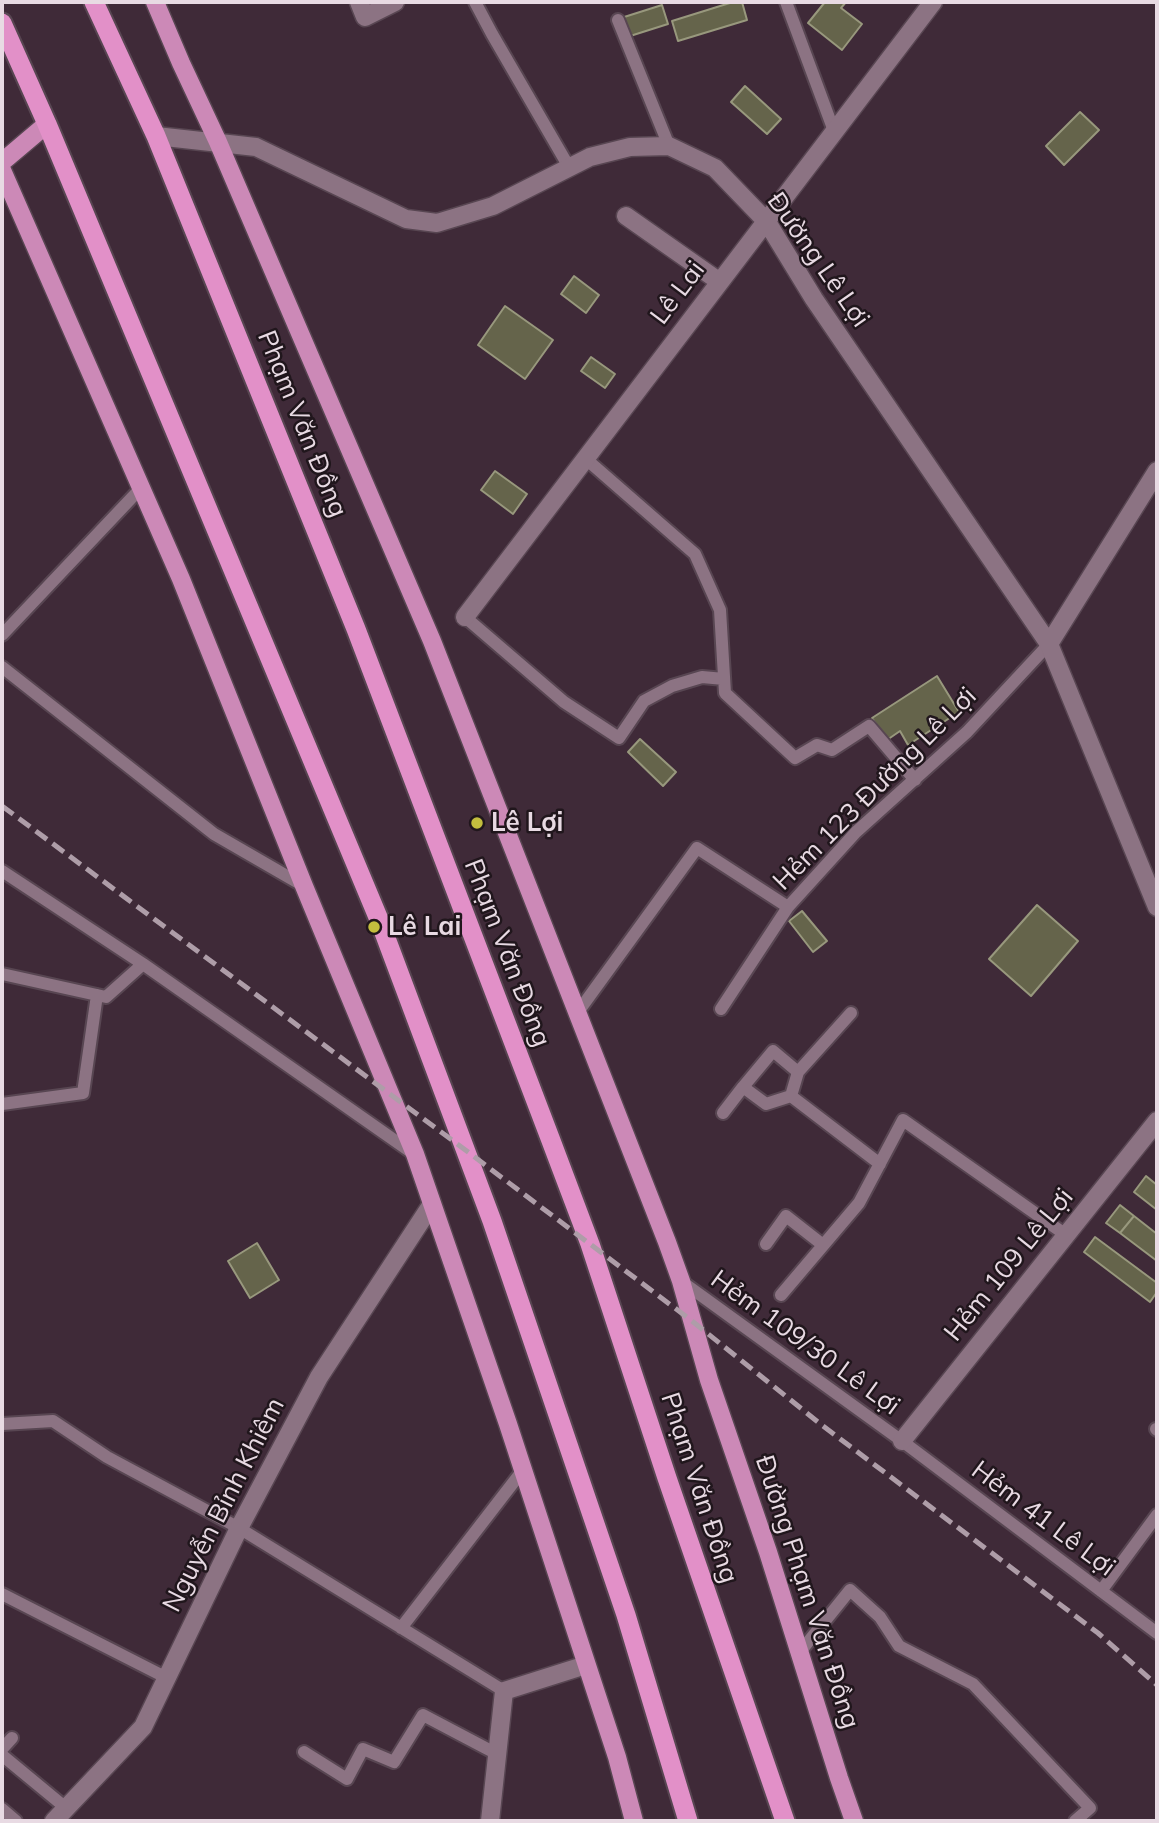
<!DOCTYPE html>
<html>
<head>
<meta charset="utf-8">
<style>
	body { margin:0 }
	#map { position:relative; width:1159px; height:1823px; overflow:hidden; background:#3f2a38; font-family:Mulish,sans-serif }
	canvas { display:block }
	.frame { position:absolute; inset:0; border:4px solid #e8dae3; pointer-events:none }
</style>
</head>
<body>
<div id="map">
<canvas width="1159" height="1823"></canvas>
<div class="frame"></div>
</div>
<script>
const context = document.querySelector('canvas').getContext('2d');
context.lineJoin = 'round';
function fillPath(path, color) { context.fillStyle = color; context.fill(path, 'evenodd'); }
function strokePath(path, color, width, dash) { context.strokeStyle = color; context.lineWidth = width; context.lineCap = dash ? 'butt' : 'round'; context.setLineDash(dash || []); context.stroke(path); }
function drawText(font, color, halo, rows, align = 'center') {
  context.font = font + ' Mulish,sans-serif'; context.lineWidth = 5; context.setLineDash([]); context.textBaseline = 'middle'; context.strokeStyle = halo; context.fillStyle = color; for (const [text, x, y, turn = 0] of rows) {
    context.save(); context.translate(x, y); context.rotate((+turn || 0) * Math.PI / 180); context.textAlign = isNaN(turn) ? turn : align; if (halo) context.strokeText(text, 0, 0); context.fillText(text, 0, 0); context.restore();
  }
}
const building = new Path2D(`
	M 733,2 L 742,2 L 747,20 L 678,41 L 672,21 Z
	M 825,2 L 846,2 L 841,8 L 862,24 L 842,50 L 808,23 Z
	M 662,5 L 668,24 L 627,37 L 621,18 Z
	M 745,86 L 781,119 L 767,134 L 731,102 Z
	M 1080,112 L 1099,130 L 1064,165 L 1046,146 Z
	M 574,276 L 599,295 L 586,313 L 561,294 Z
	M 505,306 L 553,340 L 525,379 L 478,345 Z
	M 591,357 L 615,374 L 605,388 L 581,371 Z
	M 495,471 L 527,494 L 513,514 L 481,490 Z
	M 937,676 L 959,712 L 908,745 L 900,731 L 887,740 L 872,718 Z
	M 640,739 L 676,772 L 663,786 L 628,752 Z
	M 1037,905 L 1078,941 L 1031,996 L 989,959 Z
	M 802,911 L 827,941 L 813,952 L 789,921 Z
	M 1146,1176 L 1157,1185 L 1157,1210 L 1134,1192 Z
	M 1120,1205 L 1134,1216 L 1120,1233 L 1106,1223 Z
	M 1134,1216 L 1157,1234 L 1157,1261 L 1120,1233 Z
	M 1095,1237 L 1157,1283 L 1157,1292 L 1150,1302 L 1084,1252 Z
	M 257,1243 L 279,1280 L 250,1298 L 228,1261 Z`);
fillPath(building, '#65644b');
strokePath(building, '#98987d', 2);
const service = new Path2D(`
	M 475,2 L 492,34 L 569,167
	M 786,2 L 834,131
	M 618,20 L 669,146
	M 586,459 L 695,554 L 720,610 L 725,693 L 795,758 L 817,745 L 832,750 L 869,726 L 915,780
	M 465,617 L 564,702 L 619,738 L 644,701 L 672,686 L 702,677 L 724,679
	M 2,635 L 141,488
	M 2,667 L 214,834 L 304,886
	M 2,871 L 143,964 L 414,1154
	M 2,974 L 106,997 L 143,964
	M 721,1009 L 788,907 L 856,832 L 967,732 L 1049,644
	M 578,1012 L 697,848 L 788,907
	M 743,1087 L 773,1051 L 798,1072
	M 791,1096 L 798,1072 L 851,1013
	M 2,1104 L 83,1093 L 97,995
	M 723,1113 L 743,1087 L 766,1104 L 791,1096 L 880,1164
	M 766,1244 L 786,1216 L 823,1245
	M 681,1281 L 902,1441 L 1157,1633
	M 781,1295 L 859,1203 L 903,1120 L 1066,1235
	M 2,1424 L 53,1421 L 107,1457 L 239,1528 L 504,1691
	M 1156,1429 L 1157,1430
	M 1101,1591 L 1157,1515
	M 2,1594 L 167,1678
	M 401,1628 L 523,1470
	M 800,1652 L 850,1590 L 880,1617 L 899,1646 L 973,1684 L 1090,1808 L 1075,1821
	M 2,1749 L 12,1738
	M 304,1752 L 347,1779 L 363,1749 L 394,1762 L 423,1715 L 497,1754
	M 2,1755 L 66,1808
	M 2,1809 L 16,1821`);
const minor = new Path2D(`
	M 359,2 L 365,17 L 395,2
	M 156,136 L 256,147 L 406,219 L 437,223 L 493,206 L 590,157 L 630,147 L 669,146 L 715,168 L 767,222 L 814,299 L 1049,644 L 1157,907
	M 626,216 L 720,282
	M 465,617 L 933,2
	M 1049,644 L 1157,471
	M 902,1441 L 1157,1121
	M 490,1821 L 504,1691 L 586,1665`);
const tertiary = new Path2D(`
	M 54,1821 L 143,1727 L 239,1528 L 319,1377 L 432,1204`);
const primary = new Path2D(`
	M 155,2 L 181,63 L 218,142 L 432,641 L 667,1242 L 681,1281 L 709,1380 L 768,1552 L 839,1778 L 854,1821
	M 2,162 L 47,124
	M 2,170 L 181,579 L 304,886 L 415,1154 L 508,1424 L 617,1757 L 634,1821`);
const trunk = new Path2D(`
	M 94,2 L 156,136 L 356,629 L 550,1138 L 590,1244 L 667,1478 L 785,1821
	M 2,23 L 47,124 L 380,922 L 492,1221 L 626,1615 L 688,1821`);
strokePath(service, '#584652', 16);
strokePath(minor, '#584652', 21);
strokePath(tertiary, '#584652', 21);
strokePath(primary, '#584652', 21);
strokePath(trunk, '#584652', 23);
strokePath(service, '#8c7383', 12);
strokePath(minor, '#8c7383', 18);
strokePath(tertiary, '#8c7383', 18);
strokePath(primary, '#cc89b7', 18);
strokePath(trunk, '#e290c8', 19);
strokePath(new Path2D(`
	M 2,806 L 464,1149 L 692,1321 L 823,1426 L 1098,1633 L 1157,1685`), '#ae9da8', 5, [14, 7]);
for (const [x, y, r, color] of [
	[477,823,7,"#c3bd3e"],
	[374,927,7,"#c3bd3e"]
]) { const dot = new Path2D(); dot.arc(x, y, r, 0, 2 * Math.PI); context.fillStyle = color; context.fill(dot); strokePath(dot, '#20161c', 2.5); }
drawText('26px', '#e8dae3', '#20161c', [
	["Đường Lê Lợi",818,260,55],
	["Lê Lai",678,293,-53],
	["Phạm Văn Đồng",302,424,68],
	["Hẻm 123 Đường Lê Lợi",875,789,-45],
	["Phạm Văn Đồng",507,953,69],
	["Hẻm 109 Lê Lợi",1009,1265,-51],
	["Hẻm 109/30 Lê Lợi",805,1343,36],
	["Phạm Văn Đồng",699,1488,72],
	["Nguyễn Bỉnh Khiêm",224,1505,-63],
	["Hẻm 41 Lê Lợi",1043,1519,37],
	["Đường Phạm Văn Đồng",807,1592,72]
]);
drawText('bold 26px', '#e8dae3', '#20161c', [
	["Lê Lợi",491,823],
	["Lê Lai",388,927]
], 'left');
</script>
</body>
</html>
